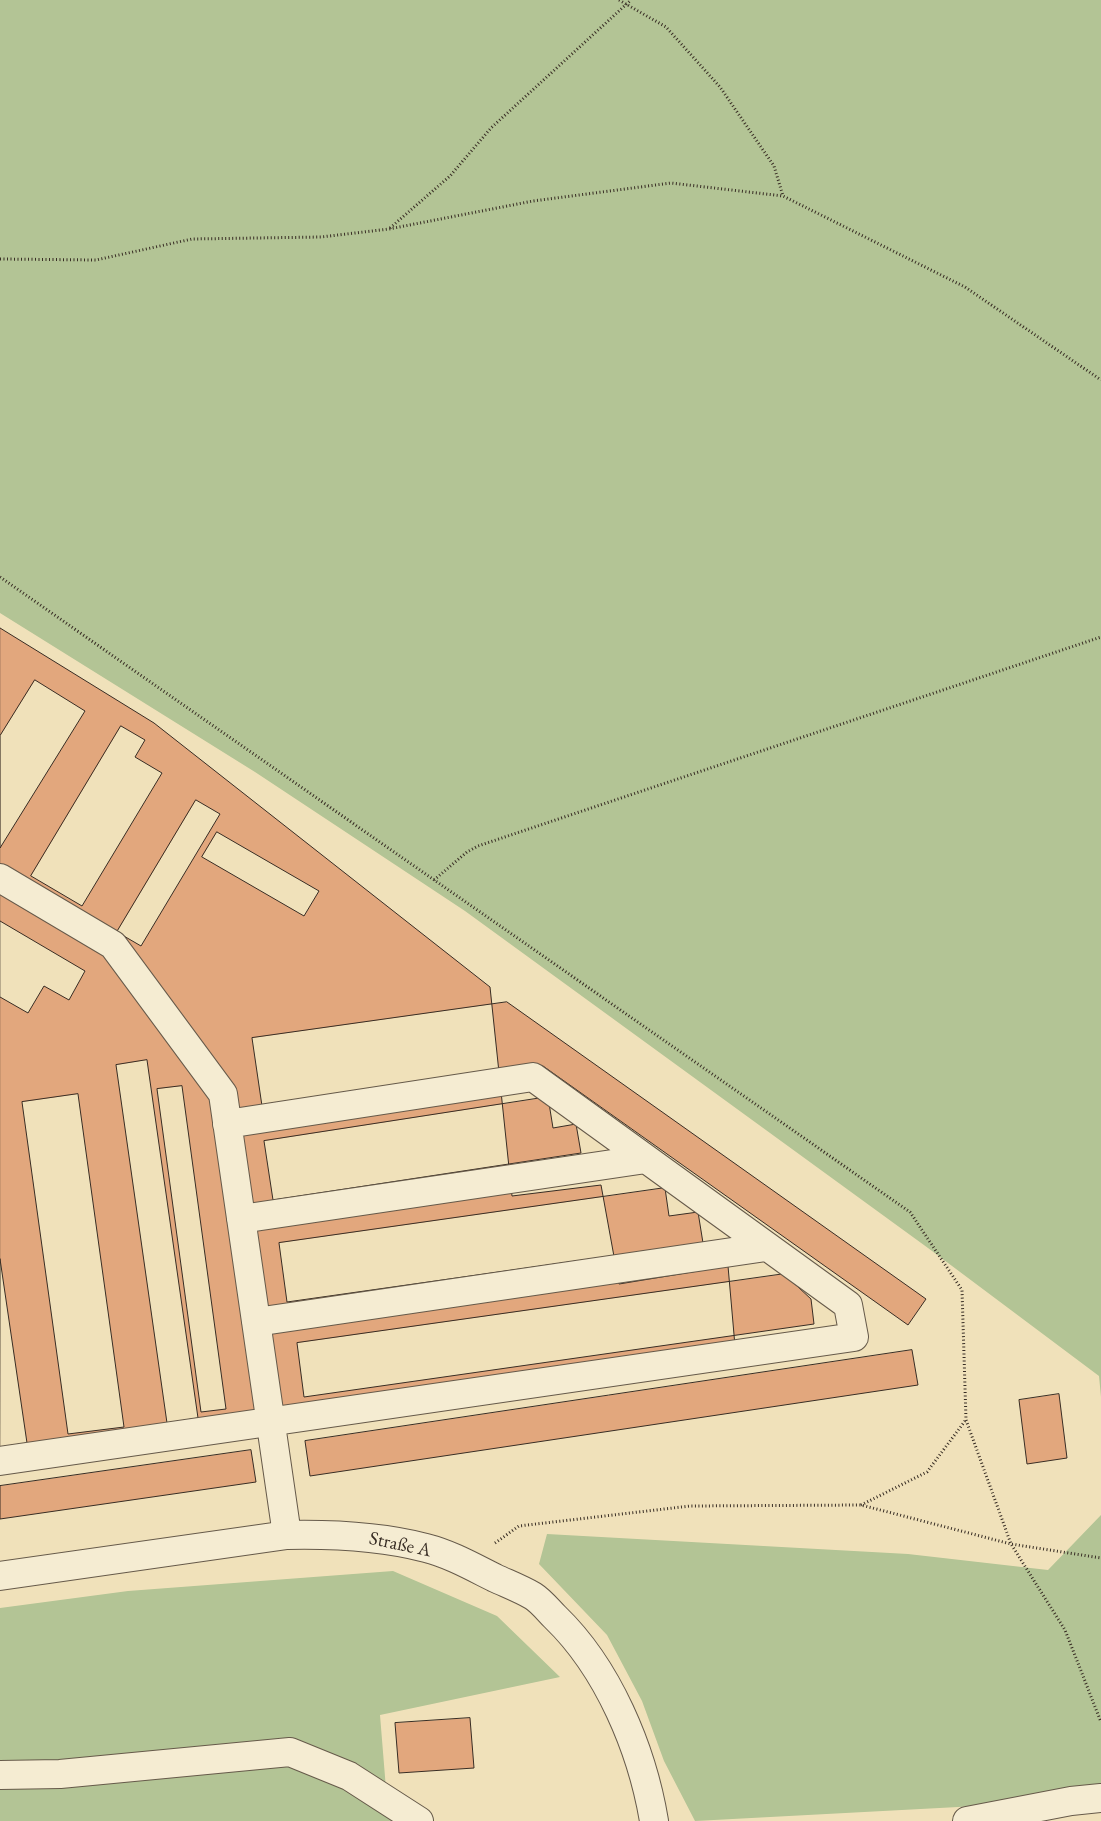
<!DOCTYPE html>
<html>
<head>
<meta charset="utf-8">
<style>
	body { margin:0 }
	canvas { display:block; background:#f0e1ba }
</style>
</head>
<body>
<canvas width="1101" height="1821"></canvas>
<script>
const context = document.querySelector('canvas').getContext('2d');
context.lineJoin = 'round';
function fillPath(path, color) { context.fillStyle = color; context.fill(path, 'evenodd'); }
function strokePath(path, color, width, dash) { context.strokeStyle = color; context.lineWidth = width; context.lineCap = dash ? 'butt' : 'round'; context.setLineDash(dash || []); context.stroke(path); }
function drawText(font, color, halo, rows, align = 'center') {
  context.font = font + ' "EB Garamond",serif'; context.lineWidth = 4; context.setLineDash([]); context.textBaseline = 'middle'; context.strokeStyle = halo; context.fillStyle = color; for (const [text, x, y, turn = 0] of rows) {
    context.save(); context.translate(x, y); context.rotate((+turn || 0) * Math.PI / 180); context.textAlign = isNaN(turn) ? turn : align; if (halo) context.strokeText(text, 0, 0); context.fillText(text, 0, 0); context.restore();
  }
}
fillPath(new Path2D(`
	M 0,0 L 1101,0 L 1101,1397 L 1099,1376 L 928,1248 L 465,911 L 255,772 L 0,613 Z
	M 1101,1515 L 1101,1797 L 1071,1801 L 695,1821 L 664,1761 L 642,1701 L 607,1635 L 539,1564 L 547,1534 L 908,1554 L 1048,1570 Z
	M 393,1571 L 497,1616 L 560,1677 L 380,1715 L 386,1789 L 414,1821 L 0,1821 L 0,1608 L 128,1591 Z`), '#b3c495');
const building = new Path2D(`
	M 0,628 L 154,723 L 490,987 L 512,1196 L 601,1185 L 619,1284 L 728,1266 L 735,1346 L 0,1452 Z
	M 35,680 L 85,711 L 0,848 L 0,736 Z
	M 121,726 L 145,740 L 135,757 L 162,773 L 82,906 L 31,876 Z
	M 196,800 L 220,814 L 141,946 L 117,932 Z
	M 217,832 L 319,891 L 304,916 L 202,857 Z
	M 0,921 L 85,971 L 69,1000 L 44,986 L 28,1013 L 0,997 Z
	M 507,1002 L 926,1299 L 908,1325 L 543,1066 L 262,1106 L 252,1038 Z
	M 147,1060 L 198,1418 L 167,1423 L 116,1065 Z
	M 182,1086 L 226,1409 L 201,1412 L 157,1089 Z
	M 78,1094 L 124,1427 L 68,1434 L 22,1102 Z
	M 548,1097 L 553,1128 L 576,1124 L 581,1153 L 273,1200 L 264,1141 Z
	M 665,1188 L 669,1216 L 698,1212 L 703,1243 L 287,1302 L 279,1243 Z
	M 0,1259 L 27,1443 L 0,1447 Z
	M 784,1274 L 811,1299 L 814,1324 L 304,1397 L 297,1343 Z
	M 912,1350 L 918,1385 L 310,1476 L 305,1441 Z
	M 1059,1394 L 1067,1458 L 1027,1464 L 1019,1400 Z
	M 251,1450 L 256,1482 L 0,1519 L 0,1486 Z
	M 470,1718 L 474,1768 L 399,1773 L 395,1723 Z`);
fillPath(building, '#e2a77d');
strokePath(building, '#382d24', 1);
const minor = new Path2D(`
	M 0,878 L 113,945 L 223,1094 L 287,1535
	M 241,1219 L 646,1159
	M 256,1322 L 766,1247
	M 0,1461 L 854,1337 L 848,1305 L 533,1077 L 227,1124
	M 0,1576 L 287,1535 C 334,1534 380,1536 426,1548 C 450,1554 473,1567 495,1578 C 508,1584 521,1589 533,1596 C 541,1601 548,1610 555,1617 C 608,1668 642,1749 654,1821
	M 0,1775 L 60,1774 L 290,1752 L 349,1776 L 419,1821
	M 967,1821 L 1071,1801 L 1101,1798`);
strokePath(minor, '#665a4a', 30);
strokePath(new Path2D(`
	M 619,0 L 666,27 L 720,87 L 774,166 L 783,196
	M 390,228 L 450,176 L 491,128 L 631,0
	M 0,259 L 96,260 L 192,239 L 321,237 L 389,229 L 533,201 L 671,183 L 783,196 L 965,287 L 1101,380
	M 0,577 L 910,1212 L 962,1290 L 966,1420 L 1011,1544 L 1065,1630 L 1101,1722
	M 434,880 L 467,852 L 478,846 L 1101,637
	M 861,1505 L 927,1472 L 965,1421
	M 495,1543 L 519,1526 L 690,1506 L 861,1505 L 1011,1544 L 1101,1558`), '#382d24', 3, [1, 2.5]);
strokePath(minor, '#f5ecd2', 28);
drawText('19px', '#382d24', '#f5ecd2', [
	["Straße A",400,1545,12]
]);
</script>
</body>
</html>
